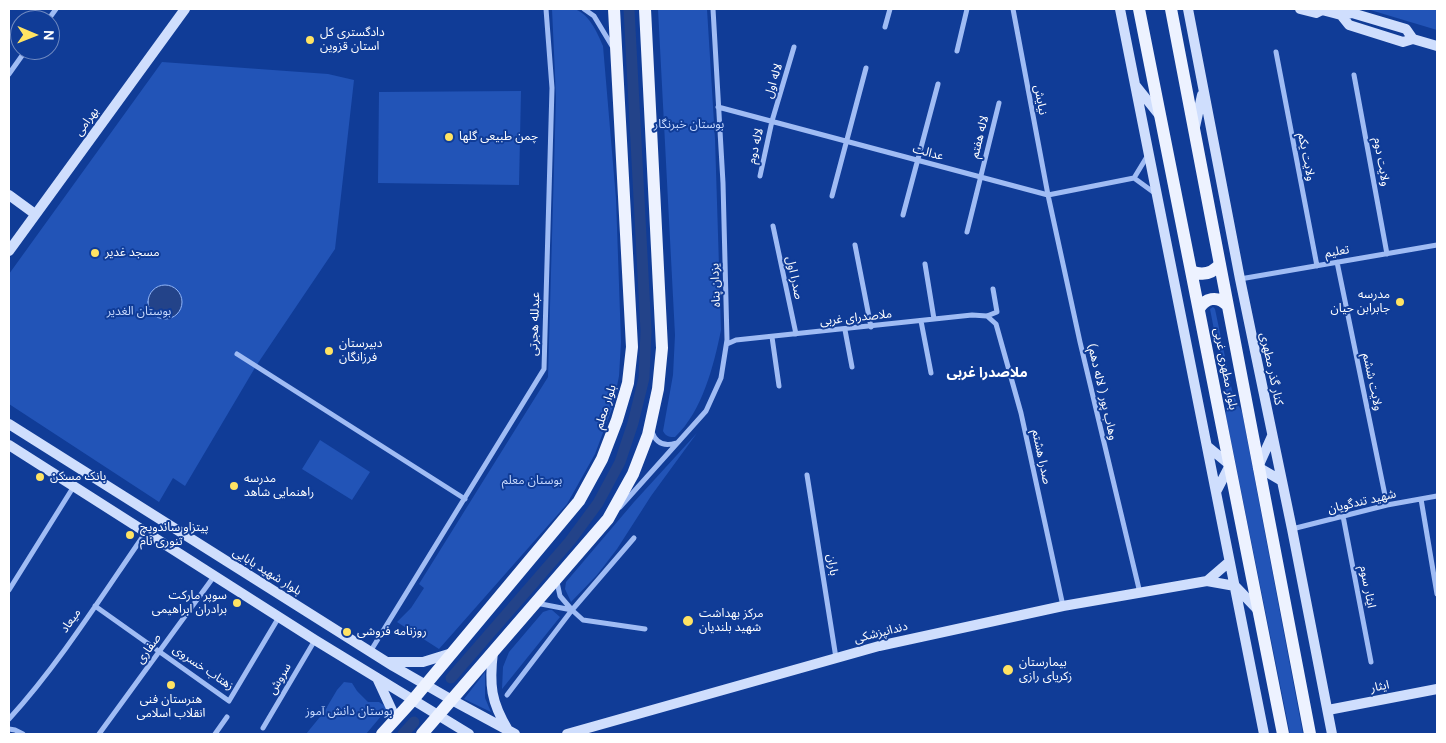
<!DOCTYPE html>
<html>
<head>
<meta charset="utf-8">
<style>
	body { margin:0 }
	#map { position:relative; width:1446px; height:743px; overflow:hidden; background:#103c97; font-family:"DM Sans",sans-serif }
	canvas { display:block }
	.frame { position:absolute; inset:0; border:10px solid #fff; pointer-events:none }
	.north { position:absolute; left:10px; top:10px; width:50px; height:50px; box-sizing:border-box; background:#103c97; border:1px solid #708ac1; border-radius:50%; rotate:91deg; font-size:14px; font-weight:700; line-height:20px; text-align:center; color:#fff }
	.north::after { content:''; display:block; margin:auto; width:18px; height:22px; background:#ffe363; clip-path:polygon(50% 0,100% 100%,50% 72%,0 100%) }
</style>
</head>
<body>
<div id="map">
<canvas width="1446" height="743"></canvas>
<div class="frame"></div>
<div class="north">N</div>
</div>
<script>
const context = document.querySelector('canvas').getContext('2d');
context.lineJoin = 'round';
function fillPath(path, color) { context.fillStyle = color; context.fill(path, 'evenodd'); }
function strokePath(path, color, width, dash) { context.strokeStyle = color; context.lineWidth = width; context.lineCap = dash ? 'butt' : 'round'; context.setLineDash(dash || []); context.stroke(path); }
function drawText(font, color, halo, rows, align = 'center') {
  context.font = font + ' "DM Sans","Noto Sans Arabic",sans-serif'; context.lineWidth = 4; context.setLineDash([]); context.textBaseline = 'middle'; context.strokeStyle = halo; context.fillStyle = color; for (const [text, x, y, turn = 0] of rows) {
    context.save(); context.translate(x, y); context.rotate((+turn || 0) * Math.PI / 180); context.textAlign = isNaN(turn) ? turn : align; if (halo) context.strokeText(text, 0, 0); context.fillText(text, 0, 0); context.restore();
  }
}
fillPath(new Path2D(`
	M 552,9 C 559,9 567,8 573,9 C 588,11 598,34 603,46 L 616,199 L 621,342 L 619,376 L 613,406 L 595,454 L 567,504 L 439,649 L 397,622 L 411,608 L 424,588 L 419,584 L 548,377 L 556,97 Z
	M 658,9 L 707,9 L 715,139 L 721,330 C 714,365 702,412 675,437 C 670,437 666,437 663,431 L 673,375 L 675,335 Z
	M 1367,9 L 1437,9 L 1437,30 Z
	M 162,62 L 328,74 L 354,80 L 335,249 L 256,366 L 185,486 L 173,478 L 159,502 L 9,404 L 9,274 Z
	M 521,91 L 519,185 L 378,183 L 379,92 Z
	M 1213,307 L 1215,309 L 1233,395 L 1242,412 L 1303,734 L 1290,734 L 1226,416 L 1227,397 L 1210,309 Z
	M 697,433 L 651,496 L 617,549 L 597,575 L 571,602 L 565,589 L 566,582 L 634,502 Z
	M 320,440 L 370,472 L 352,500 L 302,469 Z
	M 549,610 L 552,610 L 560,617 L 502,689 L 503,667 L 509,652 L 543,612 Z
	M 485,672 L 485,698 L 491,712 L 464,699 Z
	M 344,682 L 352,683 L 357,691 L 368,702 L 379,702 L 388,708 L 366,734 L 306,734 L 324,712 L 337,690 Z`), '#2254b7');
const water = new Path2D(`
	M148 302a17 17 0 1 1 34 0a17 17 0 1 1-34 0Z`);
fillPath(water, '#234389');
strokePath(water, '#91b5f8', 1);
strokePath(new Path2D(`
	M 451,678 L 570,541 L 598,503 L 620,462 L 633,423 L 644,378 L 646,331 L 629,9
	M 403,734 L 414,722`), '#234389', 11);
strokePath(new Path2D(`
	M 584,9 L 594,16 L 612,46
	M 1013,9 L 1048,195 L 1080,342 L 1140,593
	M 48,20 L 56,9
	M 885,27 L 890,9
	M 957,51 L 967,9
	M 1276,52 L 1317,266
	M 9,74 L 26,50
	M 1354,75 L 1387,254
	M 718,107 L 1048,195 L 1134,178
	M 760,176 L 772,121 L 794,47
	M 1134,178 L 1148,155
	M 1134,178 L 1156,194
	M 832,196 L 866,68
	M 903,215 L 938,84
	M 773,226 L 796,334
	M 967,232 L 999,103
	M 855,245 L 871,327
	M 1337,262 L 1387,505
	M 925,264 L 934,319
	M 1240,279 L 1437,245
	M 987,316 L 996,324 L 1021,413 L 1063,606
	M 987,316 L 997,312 L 993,289
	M 921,321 L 931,373
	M 845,330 L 852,367
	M 772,337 L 779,386
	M 727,344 L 736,340 L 972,315 L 987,316
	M 237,354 L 465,499
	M 652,432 C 656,443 664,447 676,443
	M 807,475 L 836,658
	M 1421,499 L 1437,594
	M 620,507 L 706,411 L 721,378 L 727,340 L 723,183 L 713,9
	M 1343,516 L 1371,662
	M 1292,529 L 1387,505 L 1437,496
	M 9,590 L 74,486
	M 536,603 L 572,610 L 560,596 L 557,582
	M 95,606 L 229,701 L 279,617
	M 572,610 L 583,620 L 645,629
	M 370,652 L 544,369 L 552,88 L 546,9
	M 507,695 L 572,610 L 634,538
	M 9,719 C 60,663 103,594 146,532
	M 263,728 L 315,640
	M 9,729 L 15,730 L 23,734
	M 99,734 L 215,575
	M 215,734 L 227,717`), '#a0bcf4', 5);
strokePath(new Path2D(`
	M 1120,9 L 1264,734
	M 1188,9 L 1240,279 L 1292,529 L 1332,734
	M 1300,9 L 1316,13 L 1322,10 L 1341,15 L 1352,13 L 1406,29 L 1413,39
	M 1341,15 L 1349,25 L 1403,42 L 1413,39 L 1437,46
	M 1136,86 L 1160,116
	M 1195,127 L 1202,95
	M 9,195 L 35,214
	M 9,251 L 185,9
	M 9,424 L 393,666 L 452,700 L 515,734
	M 1272,436 L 1258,467 L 1282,481
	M 9,445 L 315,640 L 469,734
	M 1207,446 L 1230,465 L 1216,492
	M 1207,581 L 1229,562
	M 493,652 C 489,685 491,702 508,730
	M 389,662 L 423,662 L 452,653
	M 377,678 L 396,719
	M 1328,710 L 1437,689
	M 567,734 L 879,646 L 1063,606 L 1207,581 L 1235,586 L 1259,611`), '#cfdefd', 10);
strokePath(new Path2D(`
	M 1139,9 L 1283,734
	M 1171,9 L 1310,734
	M 1191,271 C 1202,276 1212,274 1220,264
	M 1199,309 C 1205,298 1217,295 1227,305
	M 382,734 L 412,701 L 579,501 L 602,459 L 617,420 L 628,383 L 632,347 L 614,9
	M 422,734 L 608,519 L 633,474 L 648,435 L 658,389 L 662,348 L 645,9`), '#edf2ff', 12);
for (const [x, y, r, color] of [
	[310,40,5,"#ffe363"],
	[449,137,5,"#ffe363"],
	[95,253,5,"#ffe363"],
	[1400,302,5,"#ffe363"],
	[329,351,5,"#ffe363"],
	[40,477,5,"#ffe363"],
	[234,486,5,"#ffe363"],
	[130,535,5,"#ffe363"],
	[237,603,5,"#ffe363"],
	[688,621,6,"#ffe363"],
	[347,632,5,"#ffe363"],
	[1008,670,6,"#ffe363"],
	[171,685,5,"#ffe363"]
]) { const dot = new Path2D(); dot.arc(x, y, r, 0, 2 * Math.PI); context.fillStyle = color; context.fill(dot); strokePath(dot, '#103c97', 2); }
drawText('12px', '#fff', '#103c97', [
	["دادگستری کل",320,33],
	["استان قزوین",320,47],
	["چمن طبیعی گلها",459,137],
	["مسجد غدیر",105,253],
	["مدرسه",1390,295,"right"],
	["جابرابن حیان",1390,309,"right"],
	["دبیرستان",339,344],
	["فرزانگان",339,358],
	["بانک مسکن",50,477],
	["مدرسه",244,479],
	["راهنمایی شاهد",244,493],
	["پیتزاو ساندویچ",140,528],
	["تنوری نام",140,542],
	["سوپر مارکت",227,596,"right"],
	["برادران ابراهیمی",227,610,"right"],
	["مرکز بهداشت",699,614],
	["شهید بلندیان",699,628],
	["روزنامه فروشی",357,632],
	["بیمارستان",1019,663],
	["زکریای رازی",1019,677],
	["هنرستان فنی",171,700,"center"],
	["انقلاب اسلامی",171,714,"center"]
], 'left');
drawText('12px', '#fff', '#103c97', [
	["لاله اول",774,81,-73],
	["نيايش",1040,100,80],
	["بهرامی",87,122,-54],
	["لاله هفتم",980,137,-76],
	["لاله دوم",756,146,-77],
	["عدالت",928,153,15],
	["ولایت یکم",1306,157,79],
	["ولایت دوم",1381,162,80],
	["تعلیم",1337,252,-10],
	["صدرا اول",794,278,78],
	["یزدان پناه",716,285,-92],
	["ملاصدرای غربی",856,318,-6],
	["عبدلله هجرتی",535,324,-88],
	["بلوار مطهری غربی",1225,369,79],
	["کنار گذر مطهری",1271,369,78],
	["ولایت ششم",1372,382,78],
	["وهاب پور ( لاله دهم)",1102,392,77],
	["بلوار معلم",606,407,-72],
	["صدرا هشتم",1041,457,78],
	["شهید تندگویان",1362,502,-13],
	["باران",832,565,81],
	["بلوار شهید بابایی",267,572,32],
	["ایثار سوم",1367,587,79],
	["میعاد",71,621,-55],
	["دندانپزشکی",881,633,-14],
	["صفاری",149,649,-54],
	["زهتاب خسروی",203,668,34],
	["سروش",280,679,-60],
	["ایثار",1380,687,-11]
]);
drawText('12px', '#c8dafe', '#103c97', [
	["بوستان خبرنگار",689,125],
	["بوستان الغدیر",139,312],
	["بوستان معلم",532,481],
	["بوستان دانش آموز",349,712]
]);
drawText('bold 14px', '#fff', '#103c97', [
	["ملاصدرا غربی",987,373]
]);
</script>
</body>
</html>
